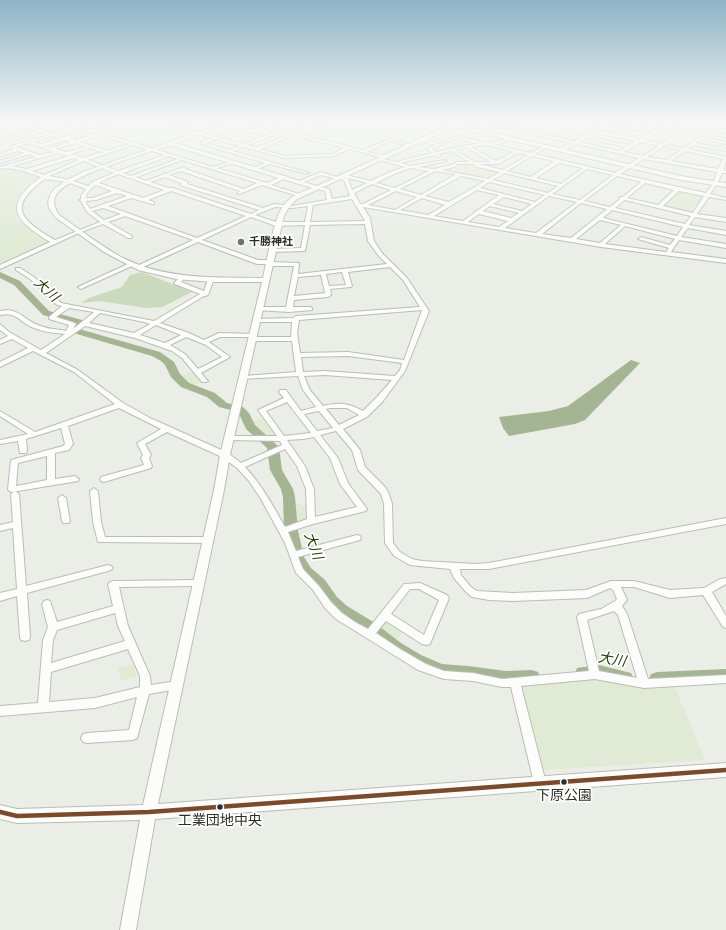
<!DOCTYPE html>
<html>
<head>
<meta charset="utf-8">
<style>
	body { margin:0 }
	canvas { display:block; background:#eaeee6 }
</style>
</head>
<body>
<canvas width="726" height="930"></canvas>
<script>
const context = document.querySelector('canvas').getContext('2d');
context.lineJoin = 'round';
function fillPath(path, color) { context.fillStyle = color; context.fill(path, 'evenodd'); }
function strokePath(path, color, width, dash) { context.strokeStyle = color; context.lineWidth = width; context.lineCap = dash ? 'butt' : 'round'; context.setLineDash(dash || []); context.stroke(path); }
function drawText(font, color, halo, rows, align = 'center') {
  context.font = font + ' "Fira Sans","Noto Sans JP",sans-serif'; context.lineWidth = 3.5; context.setLineDash([]); context.textBaseline = 'middle'; context.strokeStyle = halo; context.fillStyle = color; for (const [text, x, y, turn = 0] of rows) {
    context.save(); context.translate(x, y); context.rotate((+turn || 0) * Math.PI / 180); context.textAlign = isNaN(turn) ? turn : align; if (halo) context.strokeText(text, 0, 0); context.fillText(text, 0, 0); context.restore();
  }
}
fillPath(new Path2D(`
	M 457,164 L 472,164 L 500,172 L 487,179 L 440,170 L 454,167 Z
	M 3,169 L 17,169 L 41,177 C 27,186 6,205 21,222 C 29,231 40,236 50,242 L 0,265 L 0,171 Z
	M 679,190 L 705,195 L 694,214 L 662,206 Z
	M 195,371 L 201,382 L 191,386 L 179,376 Z
	M 266,417 L 277,434 L 275,437 L 264,438 L 251,426 L 249,422 Z
	M 290,500 L 302,506 L 309,506 L 310,520 L 292,527 Z
	M 383,619 L 406,629 L 394,642 L 375,629 Z
	M 133,664 L 137,676 L 121,681 L 118,669 Z
	M 582,679 L 606,680 L 618,684 L 639,687 L 674,685 L 705,760 L 541,770 L 520,686 Z`), '#e0ead4');
fillPath(new Path2D(`
	M 142,272 L 192,292 L 162,307 L 147,308 L 99,301 L 81,303 L 89,298 L 122,287 L 130,275 Z`), '#cbd9bc');
fillPath(new Path2D(`
	M 631,360 L 640,363 L 585,420 L 575,424 L 509,436 L 503,428 L 499,417 L 549,411 L 568,406 Z`), '#a5b593');
fillPath(new Path2D(`
	M 0,272 L 20,281 L 49,311 L 82,320 L 84,322 L 79,329 L 160,352 L 174,362 L 180,374 L 189,383 L 215,393 L 227,403 L 243,407 L 249,413 L 255,425 L 279,447 L 282,470 L 293,489 L 295,497 L 298,531 L 304,557 L 311,568 L 325,580 L 337,597 L 347,606 L 375,623 L 401,643 L 421,655 L 442,664 L 468,666 L 506,671 L 532,670 L 538,672 L 540,677 L 538,682 L 532,684 L 506,685 L 468,678 L 441,676 L 411,663 L 391,651 L 365,631 L 337,614 L 327,605 L 315,588 L 301,576 L 290,557 L 284,531 L 283,497 L 281,489 L 270,470 L 267,448 L 246,429 L 240,416 L 235,411 L 219,407 L 207,397 L 181,387 L 171,377 L 165,365 L 161,361 L 152,356 L 70,332 L 68,330 L 73,323 L 43,315 L 14,285 L 0,278 Z
	M 599,665 L 631,673 L 633,678 L 631,683 C 620,686 610,679 600,678 C 592,677 585,680 577,678 L 575,673 L 577,668 Z
	M 726,669 L 726,681 L 657,686 L 651,684 L 649,679 L 651,674 L 657,672 Z`), '#a5b593');
const minor = new Path2D(`
	M 12,122 L 17,122 L 53,133 L 73,127 L 59,122 C 70,122 83,131 92,130 C 103,128 112,122 123,122 L 95,131 L 213,167 L 233,161 L 233,163 L 217,168 L 267,183 L 282,176 L 286,176 L 286,178 L 271,185 L 302,195 L 298,196 L 262,185 L 239,194 L 237,193 L 240,191 L 181,171 L 169,175 L 188,182 L 187,184 L 263,208 L 274,204 L 292,206 L 327,200 L 325,191 L 314,188 L 314,186 L 316,186 L 329,189 L 332,199 L 350,196 L 344,180 L 339,178 L 337,179 L 321,175 L 301,183 L 297,182 L 321,172 L 337,177 L 339,176 L 348,178 L 352,190 L 367,183 L 341,176 L 341,174 L 371,181 L 390,172 L 405,167 L 376,159 L 378,158 L 396,162 L 432,153 L 427,149 L 435,145 L 420,141 L 420,139 L 421,139 L 439,144 L 457,136 L 487,143 L 498,142 L 509,137 L 510,139 L 500,144 L 495,145 L 531,153 L 546,145 L 547,145 L 547,147 L 535,154 L 615,173 L 639,158 L 576,144 L 561,151 L 559,151 L 559,149 L 571,143 L 482,122 L 489,122 L 574,141 L 609,122 L 616,122 L 657,130 L 657,132 L 652,135 L 651,137 L 644,140 L 662,144 C 673,137 678,136 678,122 L 682,122 C 682,136 678,137 666,145 L 683,148 L 700,137 L 726,142 L 726,144 L 701,139 L 695,143 L 726,149 L 726,151 L 693,145 L 688,149 L 726,157 L 726,161 L 723,170 L 726,171 L 726,173 L 722,173 L 717,184 L 710,194 L 726,198 L 726,200 L 709,197 L 697,214 L 726,218 L 726,222 L 695,217 L 689,225 L 726,231 L 726,235 L 688,228 L 681,237 L 726,244 L 726,248 L 679,240 L 671,252 L 726,259 L 726,263 L 601,247 L 363,207 L 370,218 L 374,241 L 382,253 L 407,278 L 429,311 L 405,371 L 383,401 L 367,417 L 343,429 L 360,450 L 365,467 L 385,487 L 389,494 L 392,504 L 393,543 L 400,552 L 412,559 L 422,561 L 477,564 L 489,563 L 726,518 L 726,524 L 489,569 L 460,569 L 461,575 L 471,587 L 477,591 L 513,593 L 586,590 L 611,581 L 634,581 L 670,590 L 704,588 L 720,579 L 726,578 L 726,584 L 712,592 L 726,616 L 726,628 L 723,627 L 703,595 L 670,598 L 634,587 L 621,587 L 627,600 L 622,606 L 627,614 L 648,679 L 726,675 L 726,683 L 644,688 L 595,679 L 521,686 L 546,783 L 544,787 L 540,788 L 536,787 L 534,783 L 511,687 L 502,687 L 473,681 L 444,679 L 418,670 L 336,619 L 325,608 L 313,590 L 296,573 L 285,543 L 261,499 L 249,481 L 237,468 L 222,457 L 167,432 L 145,444 L 151,455 L 149,458 L 152,466 L 151,468 L 104,482 L 101,481 L 100,479 L 101,477 L 144,465 L 141,458 L 143,455 L 137,443 L 161,429 L 119,408 L 68,426 L 73,444 L 69,450 L 55,453 L 55,479 L 75,476 L 79,479 L 78,481 L 12,492 L 9,491 L 8,489 L 11,460 L 63,446 L 65,444 L 61,428 L 26,439 L 27,451 L 26,453 L 20,453 L 18,441 L 0,444 L 0,440 L 28,434 L 0,416 L 0,411 L 35,432 L 115,404 L 74,372 L 33,351 L 0,367 L 0,362 L 28,348 L 12,339 L 0,344 L 0,340 L 8,336 L 0,330 L 0,324 L 9,332 L 41,350 L 65,334 C 55,333 44,332 34,328 C 20,323 17,311 0,315 L 0,311 C 19,307 22,319 38,325 C 46,329 57,329 66,331 L 69,325 L 49,319 L 49,317 L 62,306 L 57,305 L 30,279 L 16,270 L 16,268 L 20,268 L 34,277 L 61,303 L 154,321 L 200,294 L 175,284 L 174,283 L 180,277 L 185,278 L 181,282 L 204,291 L 208,279 L 213,278 L 214,279 L 208,295 L 202,297 L 160,323 L 189,333 L 204,340 L 219,333 L 256,334 L 257,335 L 254,337 L 220,337 L 209,342 L 230,357 L 201,373 L 208,381 L 206,382 L 202,382 L 182,358 L 172,351 L 135,338 L 85,326 L 46,353 L 78,370 L 123,403 L 150,418 L 228,453 L 241,463 L 282,445 L 280,441 L 229,440 L 225,438 L 229,436 L 277,436 L 258,410 L 284,398 L 279,392 L 280,390 L 286,390 L 301,411 L 316,407 L 303,390 L 298,376 L 242,379 L 241,378 L 244,376 L 296,372 L 292,341 L 253,341 L 250,339 L 253,337 L 291,337 L 292,322 L 257,322 L 255,321 L 255,319 L 293,318 L 296,316 L 420,307 L 403,280 L 390,267 L 348,272 L 352,286 L 351,287 L 330,289 L 331,295 L 328,297 L 294,300 L 293,307 L 310,307 L 312,308 L 312,310 L 289,312 L 256,310 L 256,308 L 258,307 L 286,307 L 294,266 L 269,266 L 266,264 L 257,264 L 198,242 L 141,268 L 137,268 L 137,266 L 193,240 L 125,216 L 108,222 L 132,236 L 132,238 L 128,238 L 103,224 L 81,232 L 0,269 L 0,265 L 50,242 C 16,221 1,206 41,177 C 28,173 14,166 0,169 L 0,167 L 35,157 L 29,154 L 0,163 L 0,161 L 25,153 L 18,151 L 0,156 L 0,154 L 14,149 L 11,148 L 11,146 L 49,135 L 42,132 L 0,144 L 0,142 L 38,131 L 32,129 L 7,136 L 7,134 L 28,128 L 17,124 L 0,129 L 0,127 ZM 612,123 L 652,131 L 648,134 L 607,126 ZM 78,128 L 85,131 L 65,137 L 57,135 ZM 604,128 L 644,136 L 640,139 L 599,131 ZM 90,132 L 96,134 L 75,140 L 69,138 ZM 596,133 L 636,141 L 629,145 L 589,137 ZM 101,135 L 129,144 L 107,151 L 80,142 ZM 53,136 L 61,138 L 41,144 L 33,142 ZM 457,138 L 479,144 L 467,145 L 436,152 L 432,149 ZM 585,138 L 626,147 L 620,151 L 579,142 ZM 65,140 L 71,142 L 51,148 L 45,146 ZM 641,142 L 659,146 L 643,156 L 624,152 ZM 29,143 L 54,152 L 40,155 L 16,147 ZM 75,143 L 86,147 L 66,152 L 55,149 ZM 133,145 L 165,155 L 118,171 L 88,160 ZM 487,145 L 513,152 L 496,161 L 471,147 ZM 664,146 L 681,150 L 666,160 L 647,157 ZM 466,147 L 491,162 L 475,162 L 455,150 ZM 90,148 L 102,152 L 83,158 L 70,154 ZM 451,151 L 469,162 L 457,162 L 451,165 L 434,169 L 419,167 L 447,161 L 445,160 L 410,166 L 401,163 L 435,155 L 439,157 L 441,156 L 439,154 ZM 685,151 L 723,159 L 718,169 L 671,161 ZM 58,153 L 69,156 L 27,169 L 12,166 ZM 517,153 L 528,155 L 503,170 L 479,164 L 498,164 ZM 169,156 L 178,159 L 131,176 L 123,173 ZM 532,156 L 554,161 L 531,177 L 507,171 ZM 73,158 L 79,160 L 44,175 L 32,171 ZM 644,159 L 717,172 L 713,184 L 706,193 L 620,174 ZM 182,160 L 257,183 L 244,189 L 185,169 L 186,168 L 184,167 L 146,181 L 136,177 ZM 84,161 L 114,173 L 92,182 L 88,186 L 70,180 L 49,176 ZM 559,163 L 583,168 L 561,184 L 536,178 ZM 458,164 L 473,164 L 477,167 L 500,172 L 488,179 L 442,170 L 454,167 ZM 410,168 L 429,171 L 395,188 L 376,183 L 394,174 ZM 587,169 L 613,175 L 580,200 L 552,194 ZM 435,171 L 456,174 L 421,195 L 400,189 ZM 504,173 L 558,186 L 548,193 L 493,180 ZM 118,174 L 164,190 L 143,198 L 99,183 L 106,179 ZM 461,176 L 485,181 L 449,202 L 425,196 ZM 617,176 L 641,182 L 623,197 L 620,197 L 620,199 L 610,207 L 584,201 ZM 165,177 L 181,183 L 180,185 L 259,210 L 251,214 L 173,188 L 169,188 L 150,182 ZM 45,179 L 67,182 L 86,189 L 81,196 L 81,199 L 79,200 L 81,201 L 87,212 L 100,222 L 55,240 C 21,220 6,207 45,179 ZM 489,182 L 545,195 L 535,202 L 480,188 ZM 645,183 L 674,190 L 658,205 L 627,198 ZM 372,184 L 391,190 L 363,204 L 360,204 L 354,193 ZM 96,185 L 112,191 L 93,198 L 86,198 C 86,193 91,188 96,185 ZM 477,190 L 499,195 L 463,221 L 434,216 ZM 171,191 L 246,216 L 197,238 L 108,206 L 131,198 L 152,204 L 154,204 L 154,202 L 148,200 ZM 396,191 L 417,197 L 395,210 L 368,205 ZM 679,191 L 704,196 L 693,213 L 663,206 ZM 117,193 L 127,196 L 90,209 L 86,203 L 86,201 L 96,200 ZM 549,196 L 577,202 L 536,233 L 505,228 ZM 504,197 L 532,204 L 522,211 L 493,204 ZM 422,198 L 445,205 L 428,215 L 400,210 ZM 352,199 L 365,221 L 310,222 L 313,205 ZM 625,200 L 691,216 L 685,224 L 615,208 ZM 581,203 L 607,209 L 571,238 L 542,234 ZM 308,206 L 305,222 L 276,222 L 255,215 L 275,207 L 292,208 ZM 490,206 L 519,213 L 511,218 L 483,211 ZM 103,208 L 121,214 L 104,220 L 92,211 ZM 612,210 L 683,227 L 677,236 L 603,218 ZM 479,214 L 508,221 L 499,227 L 468,222 ZM 251,217 L 276,226 L 305,225 L 301,248 L 270,249 L 269,250 L 272,252 L 305,251 L 310,225 L 365,224 L 368,241 L 378,255 L 387,264 L 298,274 L 299,263 L 272,262 L 269,260 L 258,260 L 202,240 ZM 600,220 L 621,225 L 600,243 L 576,239 ZM 625,226 L 675,239 L 670,245 L 641,237 L 638,239 L 669,248 L 666,252 L 605,244 ZM 342,272 L 346,285 L 329,286 L 326,274 ZM 321,275 L 325,293 L 294,296 L 298,277 ZM 69,308 L 94,312 L 73,329 L 76,324 L 75,323 L 56,317 ZM 422,310 L 404,360 L 348,352 L 300,353 L 297,333 L 299,320 ZM 100,313 L 144,322 L 150,324 L 134,333 L 89,323 ZM 156,325 L 181,335 L 165,343 L 140,335 ZM 186,337 L 206,345 L 222,357 L 198,369 L 185,354 L 170,345 ZM 348,356 L 402,363 L 400,370 L 395,376 L 325,371 L 303,372 L 301,357 ZM 325,375 L 392,380 L 377,397 L 363,411 C 348,403 339,402 323,406 L 310,390 L 304,376 ZM 287,402 L 311,433 L 284,436 L 266,411 ZM 330,408 L 347,408 L 359,415 L 339,425 L 326,409 ZM 319,411 L 333,428 L 317,431 L 304,414 ZM 336,431 L 352,450 L 358,470 L 381,494 L 384,504 L 385,543 L 394,556 L 410,565 L 450,569 L 454,578 L 465,591 L 472,597 L 489,600 L 513,601 L 587,598 L 610,588 L 613,590 L 617,599 L 615,601 L 601,609 L 579,614 L 577,617 L 589,671 L 502,679 L 473,673 L 444,671 L 426,664 L 400,649 L 376,633 L 386,621 L 422,644 L 426,645 L 430,644 L 449,598 L 447,595 L 420,583 L 404,584 L 368,629 L 355,622 L 342,613 L 331,602 L 319,586 L 303,569 L 298,557 L 360,540 L 361,538 L 360,536 L 357,535 L 296,551 L 288,532 L 313,524 L 366,511 L 367,509 L 348,483 L 338,458 L 320,435 ZM 314,437 L 330,458 L 340,484 L 357,507 L 315,517 L 314,489 L 305,466 L 287,440 L 303,439 ZM 285,449 L 297,466 L 306,489 L 307,519 L 285,527 C 273,506 262,485 245,467 ZM 47,456 L 47,480 L 16,486 L 18,463 ZM 410,589 L 419,589 L 439,600 L 424,635 L 391,614 ZM 614,611 L 618,615 L 637,678 L 599,671 L 587,620 Z
	M 156,122 L 162,122 L 216,137 L 251,124 L 247,122 L 256,122 L 298,134 L 329,122 L 334,122 L 302,135 L 363,150 L 390,139 L 411,145 L 409,146 L 390,141 L 367,152 L 385,156 L 385,158 L 383,158 L 349,149 L 334,156 L 285,158 L 244,147 L 233,151 L 309,173 L 307,174 L 270,164 L 254,170 L 252,169 L 252,168 L 265,163 L 201,144 L 201,142 L 212,138 ZM 255,125 L 278,131 L 263,137 L 246,133 L 246,135 L 259,138 L 243,144 L 220,138 ZM 283,132 L 290,134 L 256,148 L 248,145 ZM 295,135 L 297,136 L 344,148 L 333,154 L 285,156 L 260,149 ZM 216,139 L 239,146 L 229,150 L 206,143 Z
	M 279,122 C 286,122 293,125 300,125 C 304,124 308,122 313,122 L 299,127 Z
	M 644,122 L 660,122 L 660,124 L 658,125 Z
	M 686,122 L 701,122 L 704,131 L 726,135 L 726,137 L 701,133 L 698,124 Z
	M 723,122 L 726,122 L 726,123 L 724,123 Z
	M 132,262 L 134,263 L 134,265 L 83,288 L 81,289 L 78,287 Z
	M 94,488 L 98,491 L 101,522 L 105,537 L 209,537 L 212,538 L 213,540 L 212,542 L 209,543 L 98,542 L 93,522 L 90,491 Z
	M 15,491 L 19,494 L 26,586 L 108,565 L 111,566 L 113,568 L 111,570 L 108,571 L 27,593 L 30,637 L 29,640 L 25,641 L 21,640 L 20,637 L 17,596 L 0,601 L 0,593 L 17,589 L 13,528 L 0,531 L 0,525 L 13,522 L 11,494 Z
	M 62,495 L 66,498 L 70,521 L 69,523 L 63,523 L 62,521 L 58,498 Z
	M 199,580 L 202,581 L 204,583 L 202,585 L 199,586 L 119,587 L 128,626 L 150,676 L 151,685 L 177,681 L 181,682 L 182,685 L 181,688 L 177,689 L 149,694 L 137,738 L 133,740 L 87,743 L 83,742 L 81,738 L 83,734 L 87,733 L 129,730 L 137,697 L 95,708 L 0,716 L 0,706 L 38,703 L 43,640 L 48,627 L 42,604 L 44,601 L 47,600 L 50,601 L 57,622 L 113,606 L 108,584 L 110,582 L 113,581 ZM 115,613 L 118,626 L 125,641 L 51,663 L 53,640 L 57,630 ZM 128,649 L 140,676 L 140,687 L 95,698 L 49,702 L 51,672 Z`);
const tertiary = new Path2D(`
	M 227,122 L 233,122 L 175,143 L 317,186 L 449,125 L 439,122 L 456,123 L 458,125 L 681,176 L 726,183 L 726,187 L 681,180 L 454,127 L 297,199 L 289,207 L 284,216 L 230,455 L 224,490 L 158,804 L 726,763 L 726,777 L 155,819 L 136,930 L 120,930 L 140,820 L 17,823 L 0,819 L 0,805 L 17,809 L 143,805 L 214,490 L 220,455 L 262,282 L 212,282 L 176,279 L 138,270 L 104,252 L 55,217 L 49,208 L 48,202 L 50,195 L 55,188 L 69,179 L 83,172 ZM 170,145 L 312,188 C 302,192 290,196 283,206 C 274,218 267,260 263,278 C 217,277 168,280 125,259 C 102,247 81,230 59,215 C 55,208 52,202 56,195 C 68,175 146,154 170,145 Z`);
strokePath(minor, '#babdb7', 2);
strokePath(tertiary, '#babdb7', 2);
fillPath(minor, '#fcfcfb');
fillPath(tertiary, '#fcfcfb');
strokePath(new Path2D(`
	M 0,812 L 17,816 L 149,812 L 726,770`), '#7a4b2a', 4.5);
const sky = context.createLinearGradient(0, 0, 0, 252);
sky.addColorStop(0, '#8db4c6');
sky.addColorStop(0.48, '#f6f7f4');
sky.addColorStop(1, '#f6f7f400');
context.fillStyle = sky;
context.fillRect(0, 0, 726, 252);
for (const [x, y, r, color] of [
	[241,242,4,"#6f726c"],
	[564,782,3.5,"#2d2f2a"],
	[220,807,3.5,"#2d2f2a"]
]) { const dot = new Path2D(); dot.arc(x, y, r, 0, 2 * Math.PI); context.fillStyle = color; context.fill(dot); strokePath(dot, '#fff', 1.5); }
drawText('bold 11px', '#2d2f2a', '#fff', [
	["千勝神社",249,242]
], 'left');
drawText('italic 14px', '#2a3d0a', '#fff', [
	["大川",46,290,42],
	["大川",313,546,69],
	["大川",612,660,10]
]);
drawText('14px', '#2d2f2a', '#fff', [
	["下原公園",564,796],
	["工業団地中央",220,821]
]);
</script>
</body>
</html>
